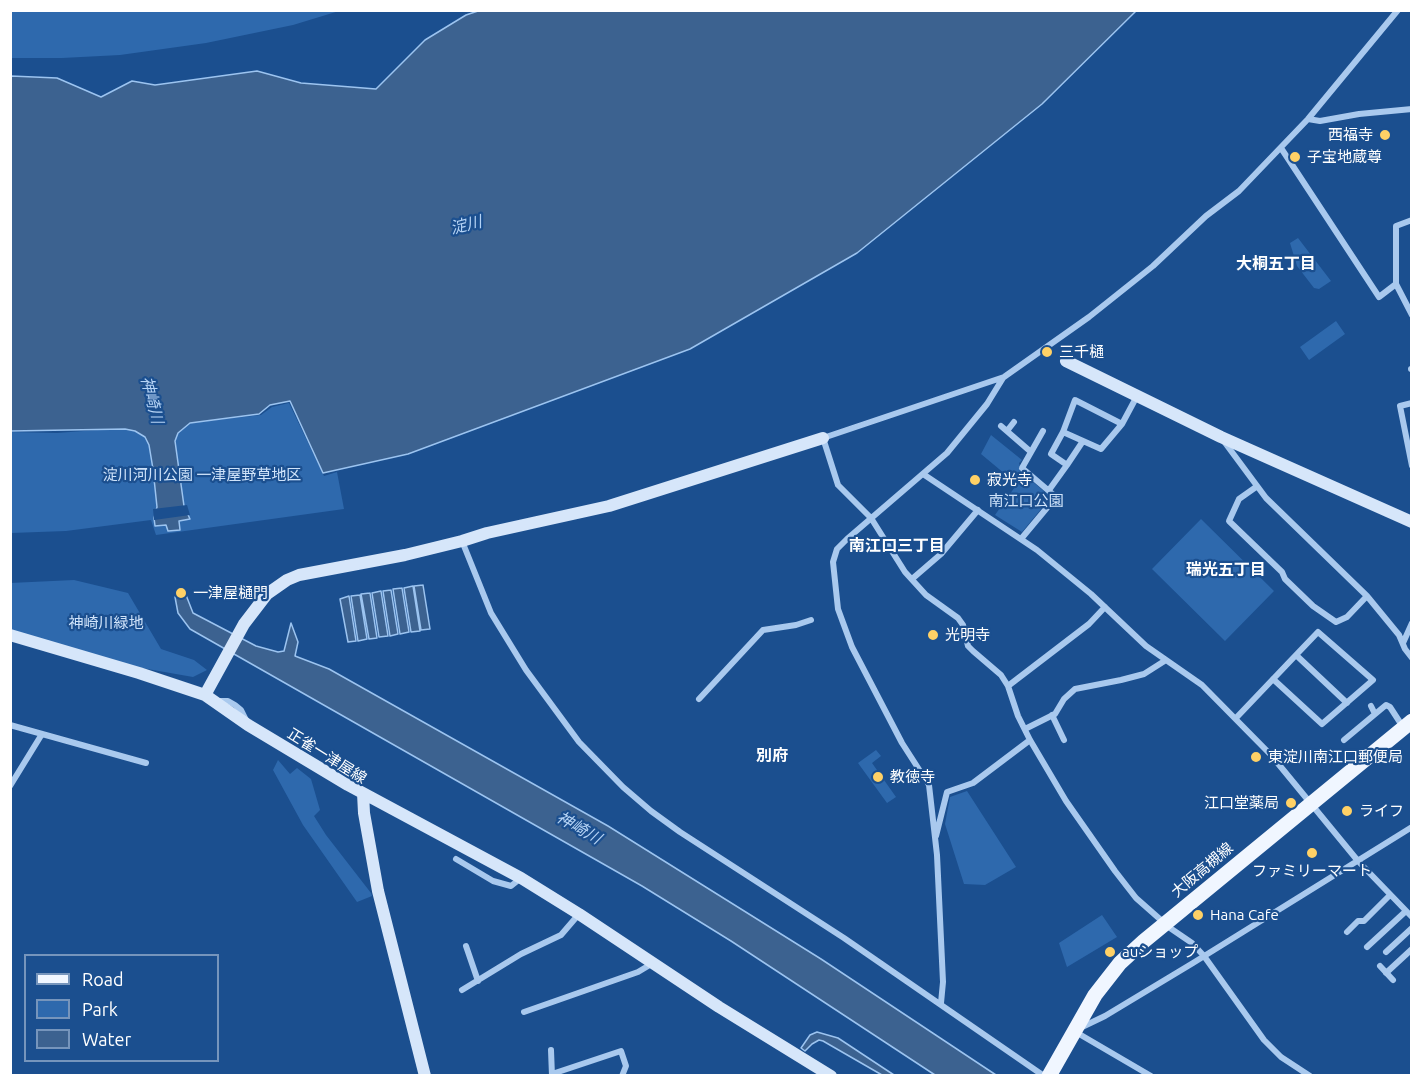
<!DOCTYPE html>
<html>
<head>
<meta charset="utf-8">
<style>
	body { margin:0 }
	#map { position:relative; width:1422px; height:1086px; overflow:hidden; background:#1b4f8f; font-family:Ubuntu,sans-serif }
	canvas { display:block }
	.frame { position:absolute; inset:0; border:12px solid #fff; pointer-events:none }
	.legend { position:absolute; left:24px; top:954px; width:195px; height:108px; box-sizing:border-box; background:#1b4f8f; border:2px solid #7695bc; margin:0; padding:8px 10px; list-style:none; font-size:18px; color:#fff }
	.legend li { display:flex; align-items:center; gap:12px; height:30px }
	.legend b { width:30px; border:2px solid #7695bc }
</style>
</head>
<body>
<div id="map">
<canvas width="1422" height="1086"></canvas>
<div class="frame"></div>
<ul class="legend">
<li><b style="height:8px;background:#f0f6ff"></b>Road</li>
<li><b style="height:16px;background:#2e69ad"></b>Park</li>
<li><b style="height:16px;background:#3c6290"></b>Water</li>
</ul>
</div>
<script>
const c = document.querySelector('canvas').getContext('2d');
c.lineJoin = 'round';
function fill(path, color) { c.fillStyle = color; c.fill(path, 'evenodd'); }
const poly = rows => new Path2D(rows.map(r => 'M' + r).join(''));
function strokePath(path, color, width, dash) { c.strokeStyle = color; c.lineWidth = width; c.lineCap = dash ? 'butt' : 'round'; c.setLineDash(dash || []); c.stroke(path); }
function write(font, color, halo, rows, align = 'center') {
  c.font = font + ' Ubuntu,"Noto Sans JP",sans-serif'; c.lineWidth = 4.5; c.setLineDash([]); c.textBaseline = 'middle'; c.strokeStyle = halo; c.fillStyle = color; for (const [text, x, y, turn = 0] of rows) {
    c.save(); c.translate(x, y); c.rotate((+turn || 0) * Math.PI / 180); c.textAlign = isNaN(turn) ? turn : align; if (halo) c.strokeText(text, 0, 0); c.fillText(text, 0, 0); c.restore();
  }
}
fill(poly([
	[11,10,339,10,339,11,293,25,206,43,120,55,62,58,11,58],
	[1298,238,1331,281,1319,289,1314,288,1297,266,1290,243],
	[1336,321,1345,334,1309,360,1300,347],
	[289,403,324,476,337,472,344,509,156,535,151,520,66,531,11,533,10,432,57,433,190,423,261,415,272,407],
	[991,435,1022,460,1019,463,1021,472,1051,497,1022,532,995,515,1017,484,981,454],
	[1201,519,1274,591,1225,641,1152,569],
	[74,580,128,593,161,649,194,660,207,670,193,677,119,664,11,630,10,583],
	[876,750,881,756,872,763,896,797,887,803,858,763],
	[278,760,290,774,297,768,311,779,320,810,314,816,326,835,371,893,372,896,357,902,303,825,273,770],
	[967,791,1016,867,985,885,964,884,945,824,950,797],
	[1102,915,1117,937,1067,967,1059,943]
]), '#2e69ad');
const water = poly([
	[478,11,1136,11,1042,104,857,253,690,349,408,454,323,473,290,401,270,405,259,414,190,423,178,433,175,441,184,506,190,519,179,521,180,530,168,531,166,525,155,526,154,518,157,507,153,469,149,445,145,437,135,431,125,429,11,431,11,76,57,78,101,97,132,81,155,85,257,71,301,83,376,89,425,40,466,15,478,11],
	[423,585,430,629,421,630,414,586,423,585],
	[413,586,420,631,411,632,404,588,413,586],
	[402,588,409,632,400,634,393,589,402,588],
	[391,590,398,634,390,636,383,591,391,590],
	[381,591,388,636,379,637,372,593,381,591],
	[370,593,377,638,369,639,361,594,370,593],
	[186,595,193,613,256,646,278,652,284,651,291,623,298,642,295,656,329,669,608,826,821,959,996,1075,935,1075,731,941,642,886,190,629,178,613,175,597,186,595],
	[360,595,367,639,358,641,351,596,360,595],
	[349,596,356,641,348,642,340,599,349,596],
	[817,1032,838,1038,894,1075,882,1075,823,1041,819,1040,812,1044,805,1051,801,1048,810,1035,817,1032]
]);
fill(water, '#3c6290');
strokePath(water, '#9cc4f0', 1.5);
fill(poly([
	[187,505,190,515,154,520,153,509]
]), '#1b4f8f');
strokePath(poly([
	[1308,119,1320,121,1359,114,1412,109],
	[1281,148,1379,297,1396,284],
	[1412,220,1396,226,1396,284,1412,315],
	[1411,369,1412,369],
	[1412,403,1400,406,1412,466],
	[1001,426,1031,452],
	[1007,431,1014,422],
	[1063,432,1101,449,1122,424,1137,396],
	[1223,440,1266,498,1367,596,1399,635,1405,649,1412,658],
	[1083,441,1067,465,1051,454,1063,432,1075,400,1122,424],
	[923,474,1037,550,1091,594,1146,646,1202,685,1271,755,1358,861,1412,917],
	[1256,487,1239,499,1229,521,1282,572,1285,579,1313,606,1336,622,1347,617,1367,596],
	[1049,490,1067,465],
	[1021,539,1056,497,1022,468,1043,431],
	[462,541,491,613,526,670,579,742,623,787,651,811,680,832,844,938,1044,1076],
	[912,579,941,554,978,510],
	[1403,643,1412,623],
	[1296,655,1347,703],
	[1008,686,1089,624,1105,607],
	[699,699,763,630,796,625,811,620],
	[217,701,228,701,235,705,241,710,247,722],
	[1371,706,1375,714],
	[1052,715,1064,740],
	[1236,718,1296,655,1318,632,1373,680,1322,724,1273,679],
	[10,725,146,763],
	[1025,729,1055,714,1064,699,1075,689,1121,680,1144,674,1166,660],
	[1344,740,1386,705,1390,707,1403,727],
	[10,786,42,734],
	[936,836,947,792,973,783,1030,740],
	[456,859,493,881,511,886,521,878],
	[1347,932,1358,921,1364,921,1390,895],
	[466,946,478,981],
	[1367,947,1406,911],
	[1386,952,1412,928],
	[1380,966,1393,980],
	[1386,973,1412,949],
	[462,990,521,954,561,935,579,914],
	[941,1003,943,982,937,855,929,785,902,743,852,647,838,609,833,562,837,549,847,539,947,453,987,404,1003,378],
	[524,1012,638,972,653,963],
	[1080,1028,1105,1016,1193,963,1412,827],
	[1074,1031,1151,1076],
	[551,1050,552,1076],
	[552,1074,621,1051,626,1066,622,1076],
	[1310,1076,1281,1057,1264,1040,1204,956,1192,943,1170,928,1136,898,1115,871,1066,801,1030,740,1018,716,1008,686,1001,675,973,651,968,646,963,625,958,618,926,595,905,572,871,518,838,485,823,438,1004,377,1089,317,1153,266,1206,216,1239,191,1308,119,1398,10]
]), '#a9c9ee', 6);
strokePath(poly([
	[1066,361,1221,437,1412,522],
	[10,635,139,673,205,695,248,725,348,785,521,878,579,914,719,1007,831,1076],
	[205,695,244,624,267,594,287,580,299,575,405,555,462,541,487,533,609,506,823,438],
	[363,793,364,813,378,891,425,1076]
]), '#d6e6fa', 12);
strokePath(poly([
	[1049,1076,1095,995,1120,963,1144,941,1412,721]
]), '#f0f6ff', 15);
for (const [x, y, r, color] of [
	[1385,135,6,"#ffd166"],
	[1295,157,6,"#ffd166"],
	[1047,352,6,"#ffd166"],
	[975,480,6,"#ffd166"],
	[181,593,6,"#ffd166"],
	[933,635,6,"#ffd166"],
	[1256,757,6,"#ffd166"],
	[878,777,6,"#ffd166"],
	[1291,803,6,"#ffd166"],
	[1347,811,6,"#ffd166"],
	[1312,853,6,"#ffd166"],
	[1198,915,6,"#ffd166"],
	[1110,952,6,"#ffd166"]
]) { const dot = new Path2D(); dot.arc(x, y, r, 0, 2 * Math.PI); c.fillStyle = color; c.fill(dot); strokePath(dot, '#1b4f8f', 2); }
write('15px', '#fff', '#1b4f8f', [
	["西福寺",1373,135,"right"],
	["子宝地蔵尊",1307,157],
	["三千樋",1059,352],
	["寂光寺",987,480],
	["一津屋樋門",193,593],
	["光明寺",945,635],
	["東淀川南江口郵便局",1268,757],
	["教徳寺",890,777],
	["江口堂薬局",1279,803,"right"],
	["ライフ",1359,811],
	["ファミリーマート",1312,871,"center"],
	["Hana Cafe",1210,915],
	["auショップ",1122,952]
], 'left');
write('15px', '#cfe3fa', '#1b4f8f', [
	["淀川河川公園 一津屋野草地区",202,475],
	["南江口公園",1026,501],
	["神崎川緑地",106,623]
]);
write('15px', '#fff', '#1b4f8f', [
	["正雀一津屋線",327,756,32],
	["大阪高槻線",1202,870,-40]
]);
write('italic 16px', '#b5d3f5', '#1b4f8f', [
	["淀川",466,225,-14],
	["神崎川",152,400,76],
	["神崎川",579,828,30]
]);
write('bold 16px', '#fff', '#1b4f8f', [
	["大桐五丁目",1276,264],
	["南江口三丁目",897,546],
	["瑞光五丁目",1226,570],
	["別府",772,756]
]);
</script>
</body>
</html>
